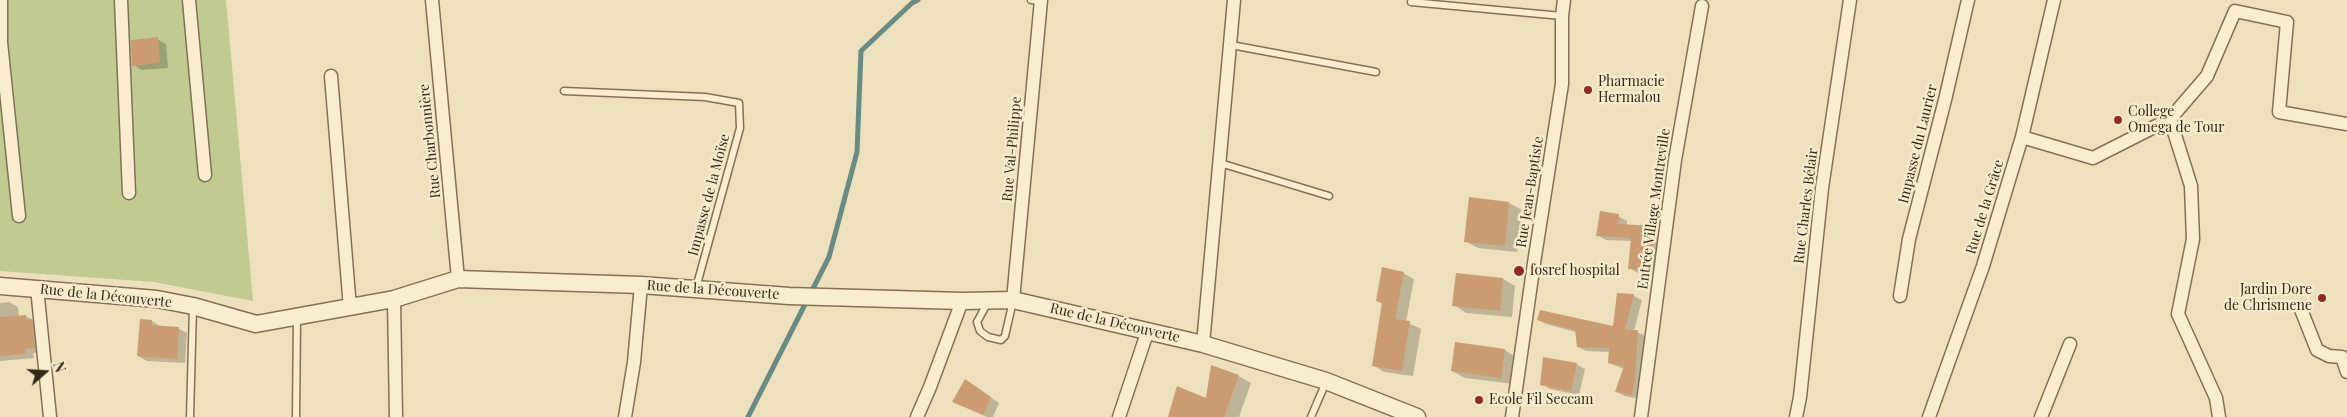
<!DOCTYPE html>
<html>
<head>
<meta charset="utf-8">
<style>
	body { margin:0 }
	#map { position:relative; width:2347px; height:417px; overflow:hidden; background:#ede0bc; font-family:"Playfair Display",serif }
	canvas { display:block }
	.north { position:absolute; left:20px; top:347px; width:50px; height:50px; -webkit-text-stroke:4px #f5eacb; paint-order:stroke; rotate:71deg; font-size:14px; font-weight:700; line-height:20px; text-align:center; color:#33281b }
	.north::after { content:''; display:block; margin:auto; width:18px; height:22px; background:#33281b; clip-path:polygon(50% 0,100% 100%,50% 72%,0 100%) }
</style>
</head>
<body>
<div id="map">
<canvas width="2347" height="417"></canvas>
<div class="north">N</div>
</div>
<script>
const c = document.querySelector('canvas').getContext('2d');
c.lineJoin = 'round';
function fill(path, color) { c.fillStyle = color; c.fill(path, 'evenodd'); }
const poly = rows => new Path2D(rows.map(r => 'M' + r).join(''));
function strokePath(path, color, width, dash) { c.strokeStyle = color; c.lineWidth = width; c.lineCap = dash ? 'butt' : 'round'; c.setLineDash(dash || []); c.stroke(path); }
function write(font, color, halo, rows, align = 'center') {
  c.font = font + ' "Playfair Display",serif'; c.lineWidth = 5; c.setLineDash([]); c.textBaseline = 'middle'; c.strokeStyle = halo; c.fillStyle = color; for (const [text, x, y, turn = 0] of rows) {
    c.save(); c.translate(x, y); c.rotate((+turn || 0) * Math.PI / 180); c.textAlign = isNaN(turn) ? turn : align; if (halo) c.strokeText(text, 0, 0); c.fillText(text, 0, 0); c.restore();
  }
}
fill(poly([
	[0,0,226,0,253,301,154,282,0,271]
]), '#c1ca91');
fill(poly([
	[157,39,166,44,168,68,142,70,133,65],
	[1470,199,1509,203,1522,210,1517,252,1478,248,1465,241],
	[1618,216,1627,221,1627,226,1655,227,1664,232,1657,274,1638,273,1629,268,1632,241,1606,240,1597,235],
	[1403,273,1414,279,1406,322,1421,329,1413,376,1384,372,1373,365,1383,304,1377,301],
	[1503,279,1515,286,1512,317,1466,313,1454,305],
	[1618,295,1634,296,1642,300,1634,331,1646,336,1640,399,1625,396,1617,392,1624,369,1609,363,1610,352,1586,351,1578,347,1576,332,1546,324,1538,320,1614,327],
	[9,302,18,307,19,317,26,316,34,321,43,352,33,353,34,358,0,361,0,303],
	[152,321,161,327,178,328,187,333,185,363,147,361,138,356],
	[1505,350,1517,358,1514,384,1465,378,1452,371],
	[1576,364,1585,369,1579,395,1550,389,1542,384],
	[1238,376,1251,383,1239,417,1169,417,1207,400],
	[974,386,999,403,993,417,987,417,953,401]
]), '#0003');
strokePath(poly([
	[748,417,829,257,857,152,861,51,912,3,918,0]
]), '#688b84', 5);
fill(poly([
	[158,37,160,63,132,66,131,40],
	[1469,197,1509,202,1505,246,1464,242],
	[1600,211,1619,214,1618,224,1656,226,1649,270,1628,269,1631,238,1596,236],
	[1382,267,1404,272,1395,319,1410,321,1402,371,1372,366,1382,303,1376,301],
	[1456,273,1503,278,1500,311,1452,306],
	[1617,293,1634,294,1625,330,1638,330,1635,380,1632,395,1615,392,1624,366,1608,363,1609,348,1577,347,1575,330,1537,320,1540,310,1613,326],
	[26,315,26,320,32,319,35,348,25,349,25,354,0,356,0,317],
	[140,319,152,320,152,325,179,327,177,359,137,356],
	[1455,342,1505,349,1501,378,1451,371],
	[1543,357,1577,363,1571,391,1540,385],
	[1211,365,1239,375,1224,417,1168,417,1177,386,1206,398],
	[965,379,991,397,983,415,952,402]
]), '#cb9b72');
const service = poly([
	[1031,0,1041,1],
	[1411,2,1562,16],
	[1231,45,1376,72],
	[564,91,705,97,739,103,740,128,696,288],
	[1220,163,1329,196],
	[988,302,977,322,980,331,988,337,1001,340,1005,336,1013,301],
	[190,417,193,307],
	[296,417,297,318],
	[1311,417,1326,382]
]);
const minor = poly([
	[1,0,1,42,19,216],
	[121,0,129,193],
	[189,0,205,175],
	[432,0,458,279],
	[331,76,350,308],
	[2170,119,2191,186,2193,239,2178,314,2216,398,2219,417],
	[2022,137,2093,158,2170,119,2207,76,2235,11,2287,22,2279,112,2347,124],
	[37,288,50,417],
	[1900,296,1909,239,1945,100,1968,0],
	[394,299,396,417],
	[1013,300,1041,0],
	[2300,307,2317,350,2329,356,2342,357,2347,372],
	[1203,344,1234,0],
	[625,417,634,362,641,285],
	[917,417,930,387,962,301],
	[1119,417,1148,330],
	[1512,417,1534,263,1562,84,1562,16,1564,0],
	[1641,417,1675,160,1702,6],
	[1796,417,1800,397,1822,188,1850,0],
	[1929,417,1983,266,2022,137,2054,0],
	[2041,417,2070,344]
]);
const tertiary = poly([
	[0,286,157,299,193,306,256,324,394,299,458,279,641,285,789,296,962,301,1013,300,1203,344,1326,381,1417,417]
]);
strokePath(service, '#847056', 9);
strokePath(minor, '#847056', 15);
strokePath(tertiary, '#847056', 19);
strokePath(service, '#f8eecf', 6);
strokePath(minor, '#f8eecf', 12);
strokePath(tertiary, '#f8eecf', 16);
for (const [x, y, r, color] of [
	[1588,90,5,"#922a27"],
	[2118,120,5,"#922a27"],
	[1519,271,6,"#922a27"],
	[2322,298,5,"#922a27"],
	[1479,400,5,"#922a27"]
]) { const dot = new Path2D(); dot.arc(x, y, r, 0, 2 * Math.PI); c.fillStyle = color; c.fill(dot); strokePath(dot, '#f5eacb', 2); }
write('14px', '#33281b', '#f5eacb', [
	["Pharmacie",1598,82],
	["Hermalou",1598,98],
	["College",2128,112],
	["Omega de Tour",2128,128],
	["fosref hospital",1530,271],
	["Jardin Dore",2312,290,"right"],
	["de Chrismene",2312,306,"right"],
	["Ecole Fil Seccam",1489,400]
], 'left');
write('14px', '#33281b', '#f5eacb', [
	["Rue Charbonnière",430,141,-96],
	["Impasse du Laurier",1918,144,-76],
	["Rue Val-Philippe",1012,149,-85],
	["Rue Jean-Baptiste",1530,192,-81],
	["Impasse de la Moïse",709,195,-75],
	["Rue Charles Bélair",1806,206,-83],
	["Rue de la Grâce",1985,207,-73],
	["Entrée Village Montreville",1654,209,-82],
	["Rue de la Découverte",713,290,4],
	["Rue de la Découverte",106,296,6],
	["Rue de la Découverte",1115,323,13]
]);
</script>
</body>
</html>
